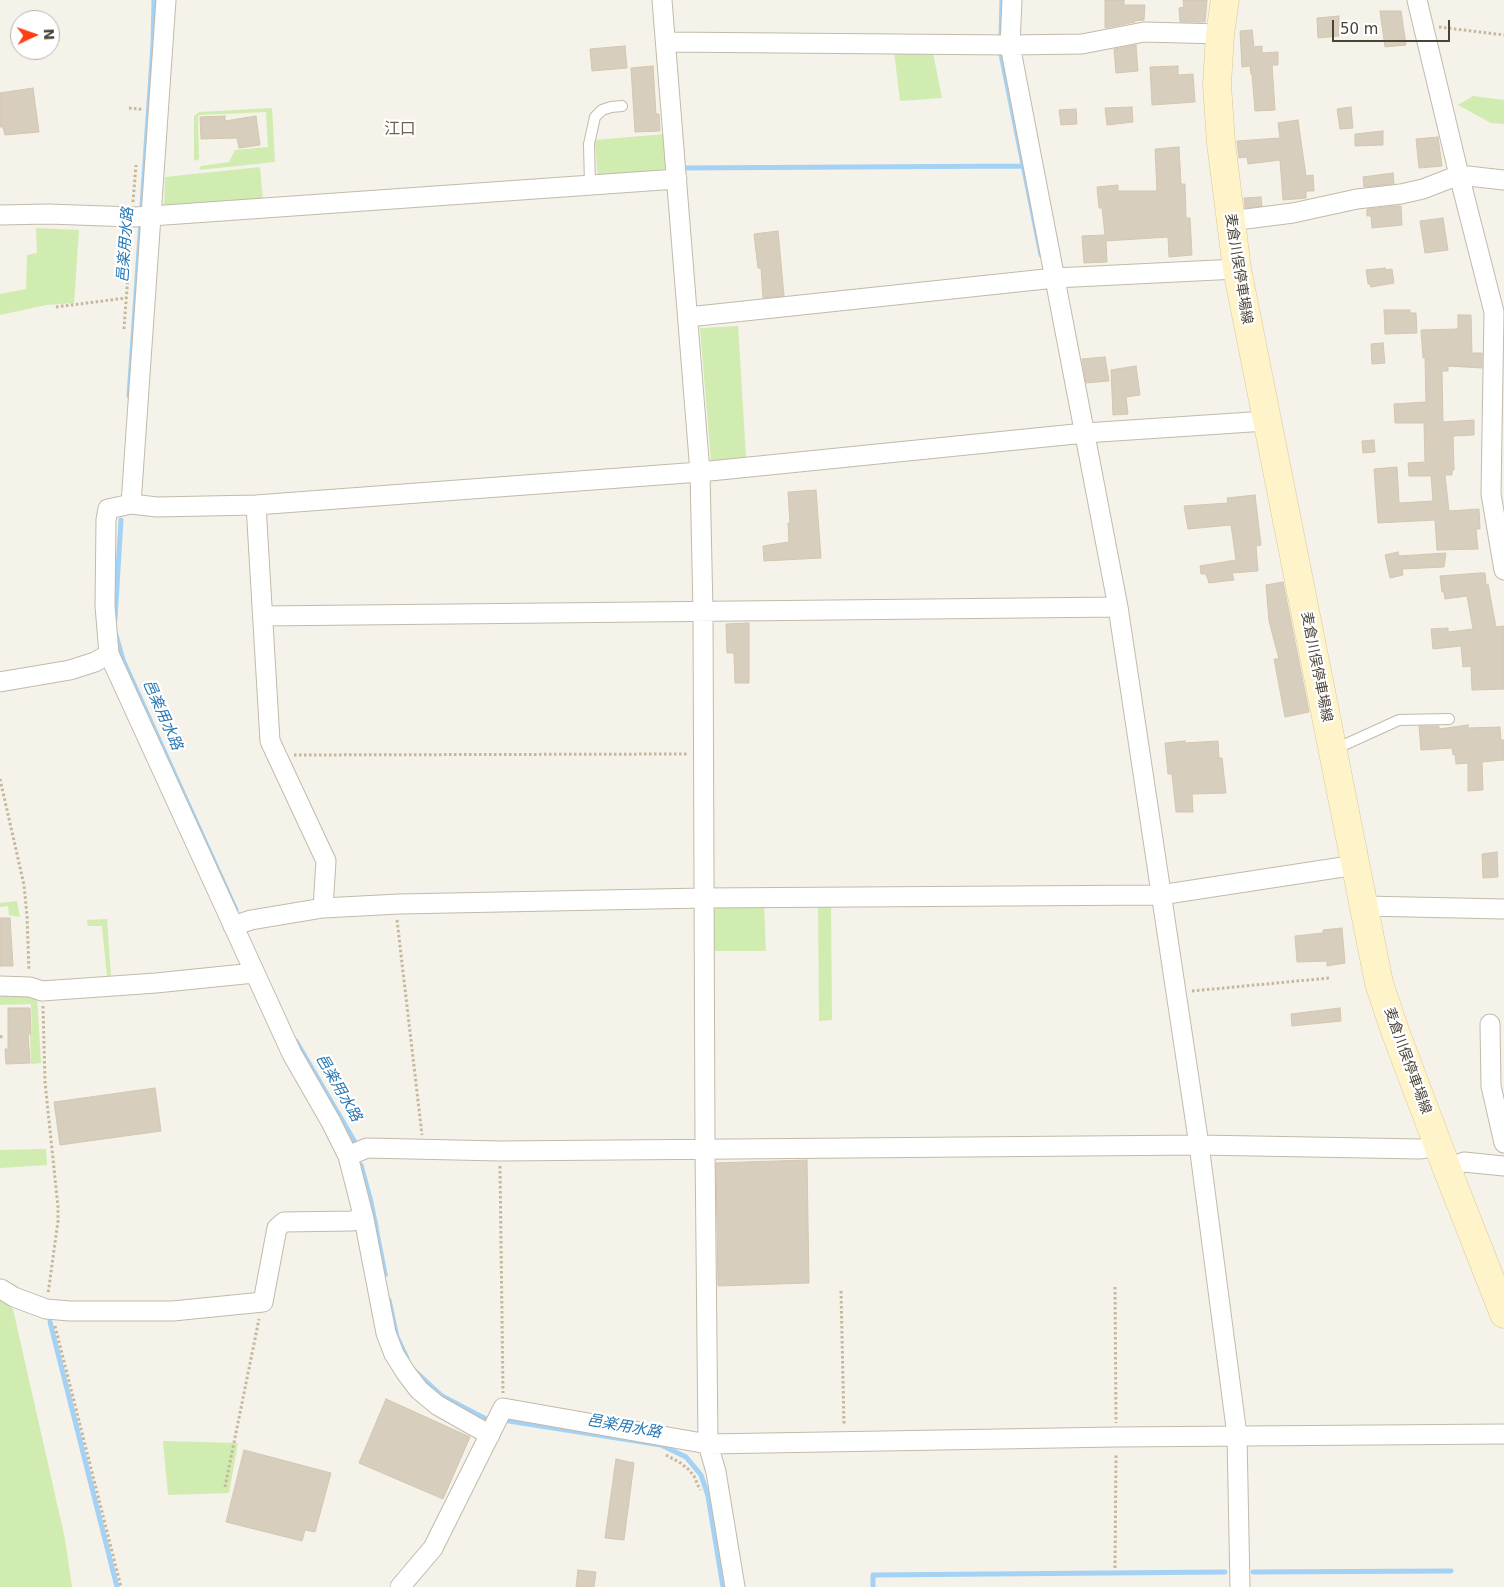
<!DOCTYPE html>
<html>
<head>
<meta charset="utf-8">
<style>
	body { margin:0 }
	#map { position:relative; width:1504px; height:1587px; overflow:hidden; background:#f5f2e9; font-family:"DejaVu Sans",sans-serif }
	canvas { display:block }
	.north { position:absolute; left:10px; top:10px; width:50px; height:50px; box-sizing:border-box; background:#fff; border:1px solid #b7b4af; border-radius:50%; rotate:87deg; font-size:14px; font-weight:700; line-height:20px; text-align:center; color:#4a4337 }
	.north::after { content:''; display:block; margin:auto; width:18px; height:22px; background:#ff3e17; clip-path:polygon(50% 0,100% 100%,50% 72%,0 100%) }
	.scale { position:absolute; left:1332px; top:20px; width:118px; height:22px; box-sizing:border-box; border:2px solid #4a4337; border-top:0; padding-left:6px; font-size:15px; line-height:18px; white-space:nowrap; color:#4a4337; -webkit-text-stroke:4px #fff; paint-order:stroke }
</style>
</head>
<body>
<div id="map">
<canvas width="1504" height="1587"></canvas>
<div class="north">N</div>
<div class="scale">50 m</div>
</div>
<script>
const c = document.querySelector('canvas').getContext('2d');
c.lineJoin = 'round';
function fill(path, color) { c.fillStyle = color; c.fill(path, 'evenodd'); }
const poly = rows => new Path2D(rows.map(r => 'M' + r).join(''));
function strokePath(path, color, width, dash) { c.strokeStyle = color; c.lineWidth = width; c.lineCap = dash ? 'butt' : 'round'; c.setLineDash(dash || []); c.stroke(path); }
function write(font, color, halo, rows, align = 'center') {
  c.font = font + ' "DejaVu Sans","Noto Sans JP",sans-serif'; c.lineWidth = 4.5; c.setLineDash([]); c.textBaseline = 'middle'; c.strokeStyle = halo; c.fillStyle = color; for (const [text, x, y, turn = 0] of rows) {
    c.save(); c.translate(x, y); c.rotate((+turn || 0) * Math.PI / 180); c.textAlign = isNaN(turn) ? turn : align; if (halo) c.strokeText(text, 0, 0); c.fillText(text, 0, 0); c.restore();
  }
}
fill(poly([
	[894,51,933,53,942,98,900,101],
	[1473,96,1504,100,1504,124,1491,123,1458,105],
	[272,108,275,162,199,170,201,166,229,162,235,150,268,147,266,112,200,115,198,117,199,159,194,161,194,116,199,112],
	[665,134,668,173,598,182,595,140],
	[260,167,263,202,164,209,165,177],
	[36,228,79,230,74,303,46,305,0,315,0,294,26,289,27,255,37,253],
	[738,326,746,457,711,461,700,328],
	[17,901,20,917,9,915,8,906,0,907,0,903],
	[718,905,764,906,766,951,713,951,714,910],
	[831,905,832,1020,819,1021,818,906],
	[107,919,111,977,107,977,102,926,88,926,87,920],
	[0,994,37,995,41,1063,31,1064,30,1035,32,1034,31,1004,0,1005],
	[46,1149,47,1165,0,1168,0,1150],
	[0,1299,13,1309,65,1539,72,1587,0,1587],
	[163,1441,238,1443,229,1493,168,1495]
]), '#d0ecb0');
fill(poly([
	[377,1220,388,1276,382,1278,371,1222]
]), '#a3d2f5');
strokePath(poly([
	[1001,34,1002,0],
	[1001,54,1041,255],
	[681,168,1023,166],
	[129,396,153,45,154,0],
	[115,619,121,520],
	[116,635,123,660,236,910],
	[296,1041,356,1144],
	[361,1165,371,1202,376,1227],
	[389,1300,397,1337,407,1358],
	[50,1322,117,1587],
	[416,1372,442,1396,486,1419],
	[509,1421,661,1445,686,1457,701,1475,708,1496,723,1587],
	[1253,1572,1451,1571],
	[873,1587,873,1575,1225,1572]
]), '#a3d2f5', 5);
const building = poly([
	[1105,0,1124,0,1124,5,1145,5,1144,20,1134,21,1135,22,1105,28,1105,0],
	[1183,0,1207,0,1205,22,1180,22,1179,8,1184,7,1183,0],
	[1380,11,1401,11,1406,45,1385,47,1380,11],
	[1339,16,1339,36,1318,38,1317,18,1339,16],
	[1252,30,1254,47,1262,46,1262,53,1278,52,1278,65,1272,65,1275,110,1255,111,1252,74,1251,74,1250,66,1242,67,1240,31,1252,30],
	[1136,45,1138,71,1116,73,1114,49,1136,45],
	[625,46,627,68,592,71,590,49,625,46],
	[653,66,656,114,659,114,660,131,635,132,631,68,653,66],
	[1178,66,1178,75,1193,74,1195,102,1152,105,1150,67,1178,66],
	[33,88,39,132,5,135,3,127,0,127,0,93,33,88],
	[1132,107,1133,122,1107,125,1105,108,1132,107],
	[1351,107,1353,128,1340,129,1337,109,1351,107],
	[1076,109,1077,124,1061,125,1059,110,1076,109],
	[225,116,225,121,256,116,260,145,239,148,237,138,201,139,200,117,225,116],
	[1298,120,1306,176,1313,175,1314,191,1306,191,1306,198,1283,200,1280,160,1248,164,1247,157,1239,158,1237,141,1280,138,1278,123,1298,120],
	[1383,131,1383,145,1355,146,1355,134,1383,131],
	[1438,137,1442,166,1419,168,1416,139,1438,137],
	[1179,147,1181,184,1185,184,1186,218,1190,218,1192,255,1169,257,1168,237,1106,241,1107,262,1084,263,1082,236,1105,235,1102,208,1099,208,1097,187,1118,185,1118,191,1157,191,1155,149,1179,147],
	[1393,173,1394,184,1364,187,1363,177,1393,173],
	[1261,197,1262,206,1245,208,1244,198,1261,197],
	[1395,206,1401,206,1402,225,1372,228,1371,216,1367,216,1367,209,1395,206],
	[1443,218,1448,250,1425,253,1420,221,1443,218],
	[778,231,784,296,763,298,761,268,758,268,754,234,778,231],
	[1385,268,1386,270,1392,269,1394,283,1371,287,1370,284,1368,284,1366,270,1385,268],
	[1384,310,1410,310,1410,313,1416,313,1417,333,1385,334,1384,310],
	[1458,315,1471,315,1472,353,1482,353,1482,368,1448,366,1448,371,1442,371,1443,422,1474,420,1474,435,1453,436,1454,470,1452,470,1452,475,1445,475,1449,511,1479,509,1480,529,1476,529,1478,549,1437,550,1435,520,1378,523,1374,469,1397,467,1399,503,1433,501,1431,476,1409,476,1408,463,1425,462,1424,423,1395,423,1394,404,1426,402,1425,357,1423,358,1421,330,1458,329,1458,315],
	[1383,343,1385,363,1372,364,1371,344,1383,343],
	[1105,357,1109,381,1086,383,1082,359,1105,357],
	[1136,366,1140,395,1126,397,1128,414,1113,415,1111,370,1136,366],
	[1374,440,1375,452,1363,453,1362,441,1374,440],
	[816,490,821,558,764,561,763,546,789,542,788,523,790,523,788,492,816,490],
	[1255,495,1261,545,1256,546,1258,571,1232,573,1234,580,1209,583,1206,574,1201,574,1200,566,1236,560,1231,525,1188,529,1184,506,1228,503,1227,498,1255,495],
	[1398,552,1399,556,1446,553,1444,567,1402,569,1403,575,1390,578,1385,555,1398,552],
	[1480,573,1485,573,1486,585,1488,584,1496,627,1504,626,1504,689,1472,690,1471,666,1463,667,1461,646,1433,649,1431,629,1448,628,1448,632,1473,629,1467,596,1445,599,1444,592,1442,592,1440,576,1480,573],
	[1283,582,1309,712,1285,717,1274,659,1279,659,1269,621,1266,585,1283,582],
	[749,623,749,683,735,683,734,653,727,653,726,624,749,623],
	[1468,725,1468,728,1500,727,1501,740,1504,740,1504,760,1482,762,1483,790,1468,791,1468,763,1456,764,1455,754,1453,755,1452,748,1421,750,1419,726,1439,726,1439,729,1468,725],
	[1185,741,1185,743,1218,741,1219,758,1222,758,1226,793,1192,794,1193,812,1176,812,1172,774,1168,774,1165,743,1185,741],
	[1497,852,1498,877,1483,878,1482,854,1497,852],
	[0,918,10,918,13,966,0,966,0,918],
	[1342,928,1345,963,1327,966,1327,961,1297,962,1295,936,1323,933,1323,930,1342,928],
	[8,1008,30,1008,31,1034,28,1034,30,1063,6,1064,5,1049,8,1049,8,1008],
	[1340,1008,1341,1021,1292,1026,1291,1014,1340,1008],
	[155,1088,161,1131,60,1145,54,1102,155,1088],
	[807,1160,809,1283,718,1286,716,1163,807,1160],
	[386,1399,470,1437,443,1499,359,1463,386,1399],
	[244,1450,331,1473,315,1532,305,1530,302,1541,226,1522,244,1450],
	[616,1459,634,1463,624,1540,605,1538,616,1459],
	[578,1570,596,1572,594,1587,576,1587,578,1570]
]);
fill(building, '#d8cebe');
strokePath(building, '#d3c6b0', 1);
const service = poly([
	[590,185,589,144,595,117,602,110,611,107,622,106],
	[1334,748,1344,745,1399,720,1449,719]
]);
const minor = poly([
	[662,0,700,472,703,612,705,1148,708,1444,716,1472,735,1587],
	[1012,0,1010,45,1118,607,1199,1145,1237,1435,1240,1587],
	[1417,0,1459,175,1494,312,1491,494,1504,570],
	[666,42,1010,45,1082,44,1144,32,1220,34],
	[0,215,48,214,134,217,151,216,677,179],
	[1230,221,1293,213,1357,199,1401,194,1423,189,1459,175,1504,180],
	[688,317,1055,278,1237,269],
	[131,504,166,0],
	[256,505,270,741,326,861,323,908],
	[263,616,1118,607],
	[0,682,70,670,95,662,109,654],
	[1364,906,1504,909],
	[233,926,251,920,323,908,399,904,704,898,1160,895,1356,865],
	[0,986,30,987,42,991,156,983,254,973],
	[1490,1024,1491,1086,1504,1143],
	[348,1156,367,1148,500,1151,1199,1145,1421,1149,1438,1146],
	[1447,1169,1464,1162,1504,1166],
	[1,1289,14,1297,46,1309,70,1311,173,1311,263,1302,277,1228,284,1222,351,1221,364,1219],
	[490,1435,437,1405,419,1390,406,1373,394,1354,386,1333,364,1219,348,1156,331,1122,292,1054,109,654,105,606,106,520,108,509,131,504,157,507,256,505,700,472,1085,433,1266,421],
	[400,1587,433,1548,503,1408,708,1444,1116,1437,1504,1434]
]);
const secondary = poly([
	[1225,0,1220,34,1217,85,1221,143,1237,269,1379,983,1395,1031,1447,1169,1504,1314]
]);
strokePath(service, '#c2baab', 12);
strokePath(minor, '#c2baab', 21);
strokePath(secondary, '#d8c797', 29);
strokePath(poly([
	[1439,27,1504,35],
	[129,108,140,109,140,112],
	[133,202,136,165],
	[56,307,126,298],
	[124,329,131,233],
	[294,755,688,754],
	[0,779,24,885,27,916,29,971],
	[397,920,422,1135],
	[1192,991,1329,978],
	[43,1006,45,1082,58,1207,58,1221,48,1294],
	[0,1037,4,1036],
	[500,1166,503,1393],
	[1115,1287,1116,1423],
	[841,1291,844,1425],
	[55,1326,121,1587],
	[666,1455,679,1462,688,1469,694,1476,700,1490],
	[225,1487,259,1319],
	[1115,1568,1116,1454]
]), '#c5b79b', 3, [2.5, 2.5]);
strokePath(service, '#fff', 10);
strokePath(minor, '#fff', 19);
strokePath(secondary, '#fff3ca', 28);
write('14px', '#4a4337', '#fff', [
	["麦倉川俣停車場線",1238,269,81],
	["麦倉川俣停車場線",1316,667,79],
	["麦倉川俣停車場線",1407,1061,70]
]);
write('italic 15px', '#2777b5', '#fff', [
	["邑楽用水路",126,245,-86],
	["邑楽用水路",162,715,66],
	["邑楽用水路",338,1088,60],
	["邑楽用水路",624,1427,10]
]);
write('16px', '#6e614d', '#fff', [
	["江口",400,130]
]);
</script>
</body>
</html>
